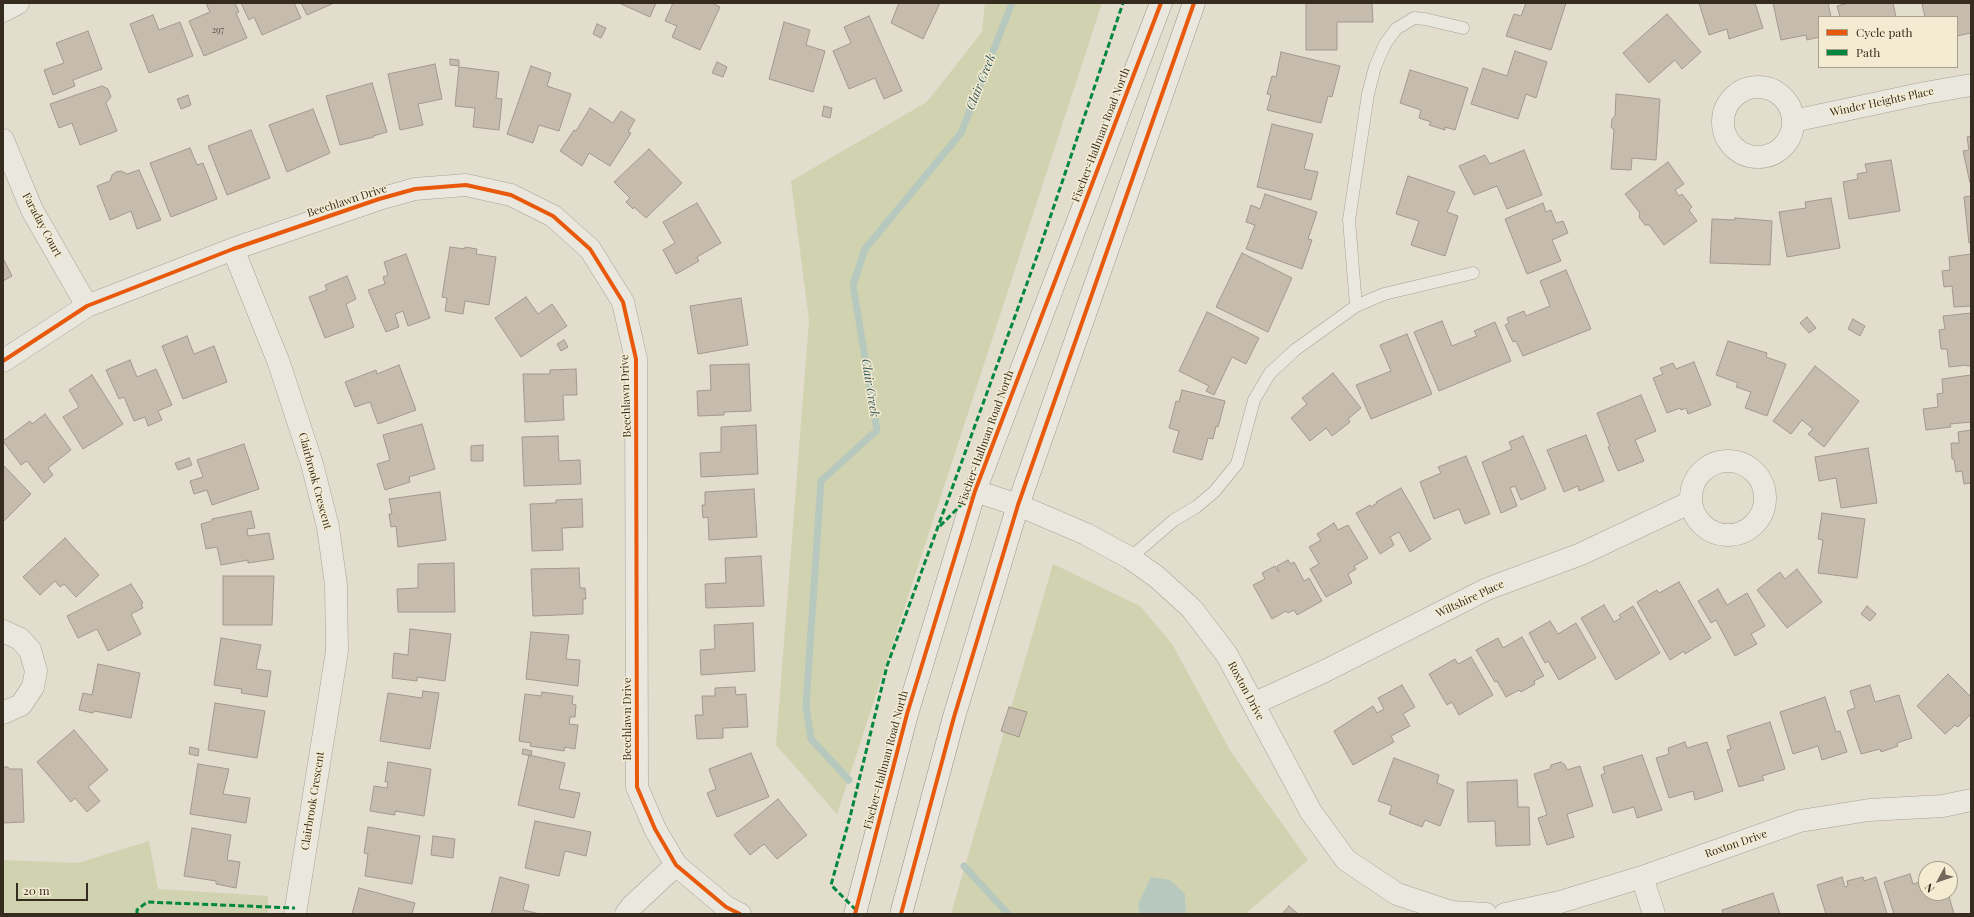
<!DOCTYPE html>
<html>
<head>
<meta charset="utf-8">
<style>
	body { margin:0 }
	#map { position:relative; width:1974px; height:917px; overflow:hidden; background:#e2ddcd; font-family:"Playfair Display",serif }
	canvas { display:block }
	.frame { position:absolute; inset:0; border:4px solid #362b1f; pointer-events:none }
	.legend { position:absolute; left:1818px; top:16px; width:140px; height:52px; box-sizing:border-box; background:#f3ecd3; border:1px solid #a79f8b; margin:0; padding:5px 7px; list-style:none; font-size:12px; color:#362b1f }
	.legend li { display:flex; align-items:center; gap:8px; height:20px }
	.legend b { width:20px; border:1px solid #a79f8b }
	.north { position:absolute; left:1918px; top:861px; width:40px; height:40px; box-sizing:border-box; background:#f3ecd3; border:1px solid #a79f8b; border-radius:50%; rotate:230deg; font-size:11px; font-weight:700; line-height:16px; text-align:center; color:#362b1f }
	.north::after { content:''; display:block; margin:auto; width:14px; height:18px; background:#72695c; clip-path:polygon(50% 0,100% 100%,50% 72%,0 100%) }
	.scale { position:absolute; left:16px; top:883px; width:72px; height:18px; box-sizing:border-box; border:2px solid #362b1f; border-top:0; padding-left:5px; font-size:12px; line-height:14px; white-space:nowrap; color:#362b1f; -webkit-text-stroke:3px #f3ecd3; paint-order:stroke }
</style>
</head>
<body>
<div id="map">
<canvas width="1974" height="917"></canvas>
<div class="frame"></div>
<ul class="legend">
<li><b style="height:5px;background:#e8590c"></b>Cycle path</li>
<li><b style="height:5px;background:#00873e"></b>Path</li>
</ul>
<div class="north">N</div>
<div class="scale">20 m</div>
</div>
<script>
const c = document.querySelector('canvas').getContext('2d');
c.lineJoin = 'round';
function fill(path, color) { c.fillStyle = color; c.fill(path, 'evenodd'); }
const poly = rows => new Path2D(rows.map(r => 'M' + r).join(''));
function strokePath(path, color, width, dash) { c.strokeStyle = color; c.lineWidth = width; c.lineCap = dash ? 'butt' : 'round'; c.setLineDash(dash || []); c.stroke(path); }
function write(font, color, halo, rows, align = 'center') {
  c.font = font + ' "Playfair Display",serif'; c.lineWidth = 3; c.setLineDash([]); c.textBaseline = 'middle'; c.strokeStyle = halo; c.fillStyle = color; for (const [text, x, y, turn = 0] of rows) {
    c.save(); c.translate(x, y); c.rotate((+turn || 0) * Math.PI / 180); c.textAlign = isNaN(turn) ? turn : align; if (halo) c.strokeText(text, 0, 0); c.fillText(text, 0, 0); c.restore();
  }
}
fill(poly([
	[985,3,1102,3,837,814,776,745,809,320,791,181,927,102,982,32],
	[1053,564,1140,606,1172,644,1231,752,1308,860,1245,914,1186,914,1185,894,1138,904,1140,914,951,914],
	[149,841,158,889,268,896,268,914,3,914,3,860,78,863]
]), '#d0d2b0');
fill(poly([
	[1151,877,1170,880,1185,894,1186,914,1140,914,1138,904]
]), '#b7c8be');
strokePath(poly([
	[849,780,811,739,806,706,821,481,877,430,853,285,865,249,961,133,1012,3],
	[964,866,1008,914]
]), '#b7c8be', 7);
const building = poly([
	[206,3,235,3,239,12,236,13,247,38,204,56,189,21,210,12,206,3],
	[241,3,294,3,301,18,262,35,254,17,249,20,241,3],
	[301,3,334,3,307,15,301,3],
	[619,3,656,3,650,17,619,3],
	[673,3,712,3,720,7,700,50,672,37,677,26,665,21,673,3],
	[899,3,940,3,923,39,891,23,899,3],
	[1306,3,1372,3,1373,22,1337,22,1337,50,1306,50,1306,3],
	[1526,3,1566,3,1551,50,1506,36,1514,14,1521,16,1526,3],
	[1699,3,1755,3,1763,28,1729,39,1727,29,1709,35,1699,3],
	[1773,3,1828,3,1831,17,1819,17,1819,37,1807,40,1806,35,1781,40,1773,3],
	[1849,3,1893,3,1896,17,1840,17,1837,6,1849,3],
	[1926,3,1971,3,1971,33,1957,36,1957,17,1925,17,1922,4,1926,3],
	[1667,14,1701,52,1682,69,1675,60,1649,83,1623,53,1667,14],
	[153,15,159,30,180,22,193,56,149,73,130,24,153,15],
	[869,16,902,91,884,99,875,78,849,89,833,51,851,43,844,27,869,16],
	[784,22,810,30,806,45,825,51,813,92,769,79,784,22],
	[597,24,606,28,601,38,593,34,597,24],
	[88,31,102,69,73,80,75,86,53,95,44,70,64,63,56,43,88,31],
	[1515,51,1547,62,1536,98,1526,94,1518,119,1471,104,1483,68,1507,76,1515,51],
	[1281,52,1340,66,1332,97,1328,96,1321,123,1267,110,1271,95,1267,94,1272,76,1276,77,1281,52],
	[450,59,459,60,459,66,450,65,450,59],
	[717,62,727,67,723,77,712,73,717,62],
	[435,64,442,99,418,104,423,125,400,130,388,74,435,64],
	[531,66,551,73,547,86,571,94,559,131,539,125,533,143,507,134,531,66],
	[459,67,499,72,496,98,502,99,499,130,473,127,475,108,455,106,459,67],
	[1410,70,1468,88,1455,130,1445,127,1445,130,1429,125,1431,122,1419,118,1421,110,1400,103,1410,70],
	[372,83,387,132,373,136,374,137,340,145,326,96,372,83],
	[102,86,108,89,111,97,106,103,117,131,80,145,72,123,59,128,50,104,102,86],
	[1616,94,1660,99,1656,160,1632,158,1631,170,1611,169,1614,130,1611,127,1612,119,1615,116,1616,94],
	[188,95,191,105,181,109,177,99,188,95],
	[824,106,832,108,830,118,822,116,824,106],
	[590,108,613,123,621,111,635,120,628,132,631,133,610,166,589,153,582,166,560,151,574,130,576,131,590,108],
	[313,109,330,153,287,172,269,125,313,109],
	[1272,124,1313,134,1304,169,1318,172,1311,200,1257,187,1272,124],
	[251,130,270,178,227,195,208,146,251,130],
	[1971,136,1971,182,1970,183,1963,151,1969,150,1967,137,1971,136],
	[190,148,197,165,203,163,217,199,171,217,150,163,190,148],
	[649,149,682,183,646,218,634,207,633,209,626,202,630,198,614,182,649,149],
	[1524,150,1542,195,1507,209,1497,186,1474,195,1459,166,1485,155,1490,164,1524,150],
	[1891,160,1900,211,1849,219,1843,182,1858,179,1857,174,1867,172,1865,164,1891,160],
	[1668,162,1684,184,1675,190,1679,196,1682,194,1692,207,1689,210,1697,221,1664,245,1649,225,1645,225,1639,217,1640,213,1625,194,1668,162],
	[139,170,161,220,137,229,131,211,110,220,97,186,110,181,112,175,116,172,121,171,127,174,139,170],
	[1408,176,1455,192,1447,212,1458,216,1445,256,1411,245,1419,221,1396,214,1408,176],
	[1265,194,1317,212,1308,239,1312,240,1302,269,1246,249,1255,225,1246,222,1251,205,1260,209,1265,194],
	[1971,196,1971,243,1969,243,1964,197,1971,196],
	[1831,198,1840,248,1787,257,1779,212,1806,208,1805,202,1831,198],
	[697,203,721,243,697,257,699,261,676,274,663,250,675,243,663,222,697,203],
	[1543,203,1546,212,1551,210,1556,223,1563,221,1568,233,1552,240,1561,261,1527,274,1505,219,1543,203],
	[1735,218,1772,221,1770,265,1710,263,1712,219,1735,220,1735,218],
	[450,247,465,249,465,247,477,249,476,254,496,257,489,305,465,301,463,314,445,311,447,298,442,297,450,247],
	[1242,253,1292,278,1268,332,1216,307,1242,253],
	[406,254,430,318,408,326,403,311,395,314,399,327,386,332,368,290,385,284,383,277,388,275,384,262,406,254],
	[1971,254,1971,306,1954,307,1952,286,1944,287,1942,271,1950,270,1949,257,1971,254],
	[3,258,12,276,3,281,3,258],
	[1566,270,1591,329,1523,356,1516,341,1513,342,1505,325,1509,323,1507,318,1524,311,1526,316,1550,306,1540,281,1566,270],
	[347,276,356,299,346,304,354,327,325,338,309,297,327,290,325,285,347,276],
	[526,297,538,314,552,304,567,326,521,357,495,318,526,297],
	[741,298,748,345,698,354,690,306,741,298],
	[1207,312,1259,338,1246,364,1232,357,1214,395,1206,391,1209,386,1179,371,1207,312],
	[1971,313,1971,366,1967,366,1967,365,1949,367,1947,349,1941,349,1939,330,1945,329,1943,316,1971,313],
	[1807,317,1816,328,1809,333,1800,323,1807,317],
	[1853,319,1865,326,1860,336,1848,329,1853,319],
	[1442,321,1452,346,1477,336,1474,331,1495,322,1511,361,1439,391,1414,332,1442,321],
	[1407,334,1432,394,1371,419,1356,385,1391,371,1380,345,1407,334],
	[187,336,194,354,214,346,227,382,183,399,162,346,187,336],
	[564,340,568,347,561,351,557,344,564,340],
	[1728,341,1767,353,1766,357,1786,364,1767,416,1745,408,1751,392,1736,387,1738,383,1716,375,1728,341],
	[130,360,137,377,156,369,172,405,158,411,162,420,148,426,145,417,134,421,124,397,119,399,106,370,130,360],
	[1694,362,1711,405,1688,414,1686,408,1681,410,1680,408,1667,413,1653,378,1663,374,1660,368,1673,363,1676,369,1694,362],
	[749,364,751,411,724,412,724,415,698,416,697,391,711,390,710,365,749,364],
	[399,365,416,410,378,424,370,402,355,407,345,382,376,370,377,374,399,365],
	[1815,366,1859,401,1824,447,1808,434,1813,429,1802,420,1791,434,1773,421,1815,366],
	[576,369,577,395,563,395,564,420,525,422,523,374,550,374,550,370,576,369],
	[1333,373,1361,408,1348,419,1350,422,1332,436,1326,428,1310,441,1291,418,1307,404,1302,398,1333,373],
	[92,375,123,424,83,449,63,417,79,407,69,390,92,375],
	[1971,375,1971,422,1950,424,1951,427,1926,430,1923,409,1938,407,1937,394,1943,393,1942,379,1971,375],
	[1182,390,1225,401,1218,427,1216,426,1213,439,1208,438,1202,460,1173,452,1179,431,1169,428,1176,401,1179,402,1182,390],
	[1641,395,1656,431,1635,440,1644,461,1618,471,1608,447,1610,446,1597,413,1641,395],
	[45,414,71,450,48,468,53,475,44,483,27,461,21,465,3,441,30,421,32,424,45,414],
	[422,424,435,469,409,477,410,482,385,490,377,464,390,460,383,435,422,424],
	[756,425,758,474,701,477,700,453,721,452,721,427,756,425],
	[1971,430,1971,483,1964,484,1962,471,1956,472,1954,459,1952,459,1951,443,1959,443,1958,432,1971,430],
	[1586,435,1604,481,1579,491,1578,486,1564,492,1547,450,1586,435],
	[558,436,559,461,580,460,581,484,524,486,522,437,558,436],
	[1523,436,1546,489,1521,500,1515,486,1510,488,1517,506,1501,513,1482,462,1512,449,1509,442,1523,436],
	[244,444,259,489,212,505,207,490,194,494,190,481,203,477,197,460,244,444],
	[483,445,483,461,471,461,471,446,483,445],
	[1868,448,1877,503,1841,508,1836,478,1819,481,1815,457,1868,448],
	[1466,456,1490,514,1465,524,1459,509,1434,519,1420,482,1441,473,1438,467,1466,456],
	[189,458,192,465,178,470,175,463,189,458],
	[3,465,31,494,3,522,3,465],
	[1401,488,1431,539,1410,552,1399,532,1390,537,1394,545,1380,554,1356,513,1370,505,1371,507,1377,503,1376,502,1401,488],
	[754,489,757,537,709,540,708,517,703,518,702,505,705,505,705,492,754,489],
	[440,492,446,540,398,547,396,526,391,527,389,514,392,514,389,499,440,492],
	[582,499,583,527,562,528,563,550,532,551,530,504,556,503,556,500,582,499],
	[251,511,255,528,247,529,248,536,269,533,274,559,248,563,248,560,221,565,217,547,206,549,201,524,212,521,212,519,251,511],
	[1822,513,1865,519,1857,578,1818,573,1823,540,1818,539,1822,513],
	[1334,523,1338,530,1348,525,1368,558,1354,566,1356,569,1348,574,1352,583,1326,597,1310,569,1319,564,1309,547,1321,540,1317,534,1334,523],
	[65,538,99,575,76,597,64,584,60,587,55,581,40,595,23,577,65,538],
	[761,556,764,606,706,608,705,584,726,583,725,558,761,556],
	[1288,560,1291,564,1294,562,1304,581,1309,578,1322,601,1297,615,1294,610,1288,613,1286,611,1272,619,1253,585,1265,579,1262,573,1275,566,1278,572,1279,571,1277,566,1288,560],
	[454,563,455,612,398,612,397,589,418,588,418,564,454,563],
	[579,568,580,588,585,588,586,599,583,599,583,614,533,616,531,569,579,568],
	[1797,569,1822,602,1787,628,1757,590,1780,572,1785,579,1797,569],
	[223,576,274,576,272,625,223,625,223,576],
	[1679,582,1711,638,1685,654,1684,651,1670,660,1637,602,1657,590,1659,593,1679,582],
	[131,584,143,603,141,604,143,608,131,614,141,634,108,651,97,629,78,638,67,616,131,584],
	[1718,589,1727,605,1747,593,1765,626,1751,634,1757,644,1735,656,1716,620,1711,623,1698,601,1718,589],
	[1604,605,1614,622,1621,618,1619,615,1633,606,1660,653,1616,680,1581,618,1604,605],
	[1867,606,1876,614,1870,621,1861,614,1867,606],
	[1550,621,1558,634,1576,623,1596,658,1559,680,1548,661,1545,663,1529,633,1550,621],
	[753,623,755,671,701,675,700,650,715,649,714,625,753,623],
	[410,629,451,634,445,681,417,677,417,681,392,678,394,653,408,655,410,629],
	[531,632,569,635,566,659,580,660,578,686,526,679,531,632],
	[1522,637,1544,676,1534,681,1535,684,1521,692,1519,690,1506,697,1497,681,1495,682,1476,650,1498,638,1503,648,1522,637],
	[221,638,261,645,256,669,271,671,267,697,241,693,242,689,214,685,221,638],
	[1471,657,1493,695,1459,715,1452,702,1447,705,1429,674,1455,659,1458,664,1471,657],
	[98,664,140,673,131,718,94,711,93,713,79,710,83,693,92,695,98,664],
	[1948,674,1971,697,1971,714,1958,727,1955,725,1945,734,1917,706,1948,674],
	[1402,685,1415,707,1403,714,1410,726,1391,736,1394,742,1353,765,1334,731,1373,706,1377,713,1384,709,1378,698,1402,685],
	[1870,685,1875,702,1899,695,1912,738,1897,743,1898,746,1881,752,1880,749,1861,754,1847,711,1855,708,1850,691,1870,685],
	[735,687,736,695,746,694,748,727,723,728,723,738,697,739,695,715,703,715,702,696,715,696,715,688,735,687],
	[423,691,439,693,430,749,380,741,388,693,422,698,423,691],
	[542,692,573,696,572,704,576,705,575,717,570,717,569,724,578,725,575,749,565,747,564,751,530,746,531,743,519,741,525,694,541,696,542,692],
	[1825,697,1836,732,1840,731,1847,752,1822,760,1818,746,1793,754,1780,712,1825,697],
	[215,703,265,711,257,758,208,750,215,703],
	[1009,707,1027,712,1019,737,1001,731,1009,707],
	[1770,722,1785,769,1762,776,1764,780,1739,787,1727,750,1731,749,1727,736,1770,722],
	[74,730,108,770,88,787,100,801,87,812,75,798,71,802,37,762,74,730],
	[1685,742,1687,748,1707,742,1723,791,1695,800,1693,791,1669,798,1656,758,1669,754,1668,748,1685,742],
	[190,747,199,749,198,756,189,754,190,747],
	[523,749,532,751,531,756,522,754,523,749],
	[751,753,769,797,717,817,707,793,716,789,709,769,751,753],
	[529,755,565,763,559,789,580,793,574,818,518,805,529,755],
	[1642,755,1662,810,1637,818,1634,807,1613,813,1601,775,1605,773,1603,767,1642,755],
	[1394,758,1439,775,1437,783,1454,790,1440,826,1425,820,1422,827,1389,814,1392,806,1378,801,1394,758],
	[388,762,431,769,424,816,395,811,395,815,370,811,374,786,387,788,388,782,385,782,388,762],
	[1561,762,1565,765,1567,770,1580,766,1593,806,1567,814,1574,837,1547,845,1538,818,1547,815,1534,774,1550,769,1551,765,1561,762],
	[198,764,229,769,223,794,250,798,246,823,190,814,198,764],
	[3,767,8,767,9,769,22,769,24,822,3,823,3,767],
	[1517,780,1518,807,1529,807,1530,845,1496,846,1495,821,1468,822,1467,782,1517,780],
	[778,799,807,835,777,859,764,844,750,855,734,835,778,799],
	[535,821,591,832,586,856,565,851,559,876,525,868,535,821],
	[368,827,420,836,412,884,365,876,368,854,364,853,368,827],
	[192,828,231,835,227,860,240,862,236,888,216,884,216,881,184,876,192,828],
	[433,836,455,839,453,858,431,855,433,836],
	[1910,874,1913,884,1926,880,1926,893,1948,893,1954,914,1894,914,1884,882,1910,874],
	[500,877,529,885,523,910,540,914,491,914,500,877],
	[1842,877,1845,887,1848,886,1847,881,1863,877,1864,881,1876,877,1887,914,1826,914,1817,885,1842,877],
	[359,888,415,903,412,914,352,914,359,888],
	[1773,893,1780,914,1723,914,1722,910,1773,893],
	[1289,906,1298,914,1282,914,1289,906]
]);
fill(building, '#c6bcae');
strokePath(building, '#a2998c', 1);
const service = poly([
	[1356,306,1349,220,1368,94,1375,67,1385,44,1396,29,1414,18,1425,19,1463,28],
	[1130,558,1174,520,1196,507,1214,492,1237,464,1254,400,1270,373,1295,350,1356,306,1384,294,1473,273]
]);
const minor = poly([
	[3,11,18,3],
	'1723 122a35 35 0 1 1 70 0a35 35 0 1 1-70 0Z',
	[1793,121,1925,93,1971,85],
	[3,140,32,210,87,306],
	[233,249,279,363,312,464,328,527,336,585,337,651,295,914],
	[3,361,87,306,233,249,379,199,415,189,466,185,511,195,553,216,590,249,623,302,636,359,637,787,655,829,676,865,726,907,740,914],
	'1691 498a37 37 0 1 1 74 0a37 37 0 1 1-74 0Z',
	[975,491,1018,505,1086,534,1130,558,1157,577,1192,609,1227,655,1311,812,1346,860,1397,894,1451,912,1486,914],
	[3,631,20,639,30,650,36,671,33,687,21,705,3,713],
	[1253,704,1325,671,1487,589,1581,554,1691,502],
	[1642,877,1654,914],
	[626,914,632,906,676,865],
	[1505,914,1560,902,1642,877,1800,821,1869,810,1943,806,1971,800]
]);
const secondary = poly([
	[855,914,907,714,975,491,1161,3],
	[901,914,954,717,1018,505,1194,3]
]);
strokePath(service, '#a7a296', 13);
strokePath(minor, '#a7a296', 23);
strokePath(secondary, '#979286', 23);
strokePath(service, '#eae7de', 12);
strokePath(minor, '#eae7de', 22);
strokePath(secondary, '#eae7de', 22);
strokePath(poly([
	[940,526,972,494],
	[856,910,831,885,850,817,887,666,1037,256,1123,3],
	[137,914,137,910,147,902,295,908]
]), '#00873e', 3, [6, 3]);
strokePath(poly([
	[3,361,87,306,233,249,379,199,415,189,466,185,511,195,553,216,590,249,623,302,636,359,637,787,655,829,676,865,726,907,740,914],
	[855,914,907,714,975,491,1161,3],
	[901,914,954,717,1018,505,1194,3]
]), '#e8590c', 4);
write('9px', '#5a4f43', null, [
	["297",218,30]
]);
write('11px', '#362b1f', '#f3ecd3', [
	["Winder Heights Place",1882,102,-12],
	["Fischer-Hallman Road North",1101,135,-69],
	["Beechlawn Drive",347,201,-18],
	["Faraday Court",42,225,62],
	["Beechlawn Drive",626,396,-92],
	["Fischer-Hallman Road North",986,438,-70],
	["Clairbrook Crescent",315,481,75],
	["Wiltshire Place",1470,599,-25],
	["Roxton Drive",1246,691,62],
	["Beechlawn Drive",628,719,-90],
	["Fischer-Hallman Road North",886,760,-75],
	["Clairbrook Crescent",313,801,-81],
	["Roxton Drive",1736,844,-19]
]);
write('italic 12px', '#2f5454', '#f3ecd3', [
	["Clair Creek",981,82,-68],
	["Clair Creek",870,388,81]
]);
</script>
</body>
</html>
